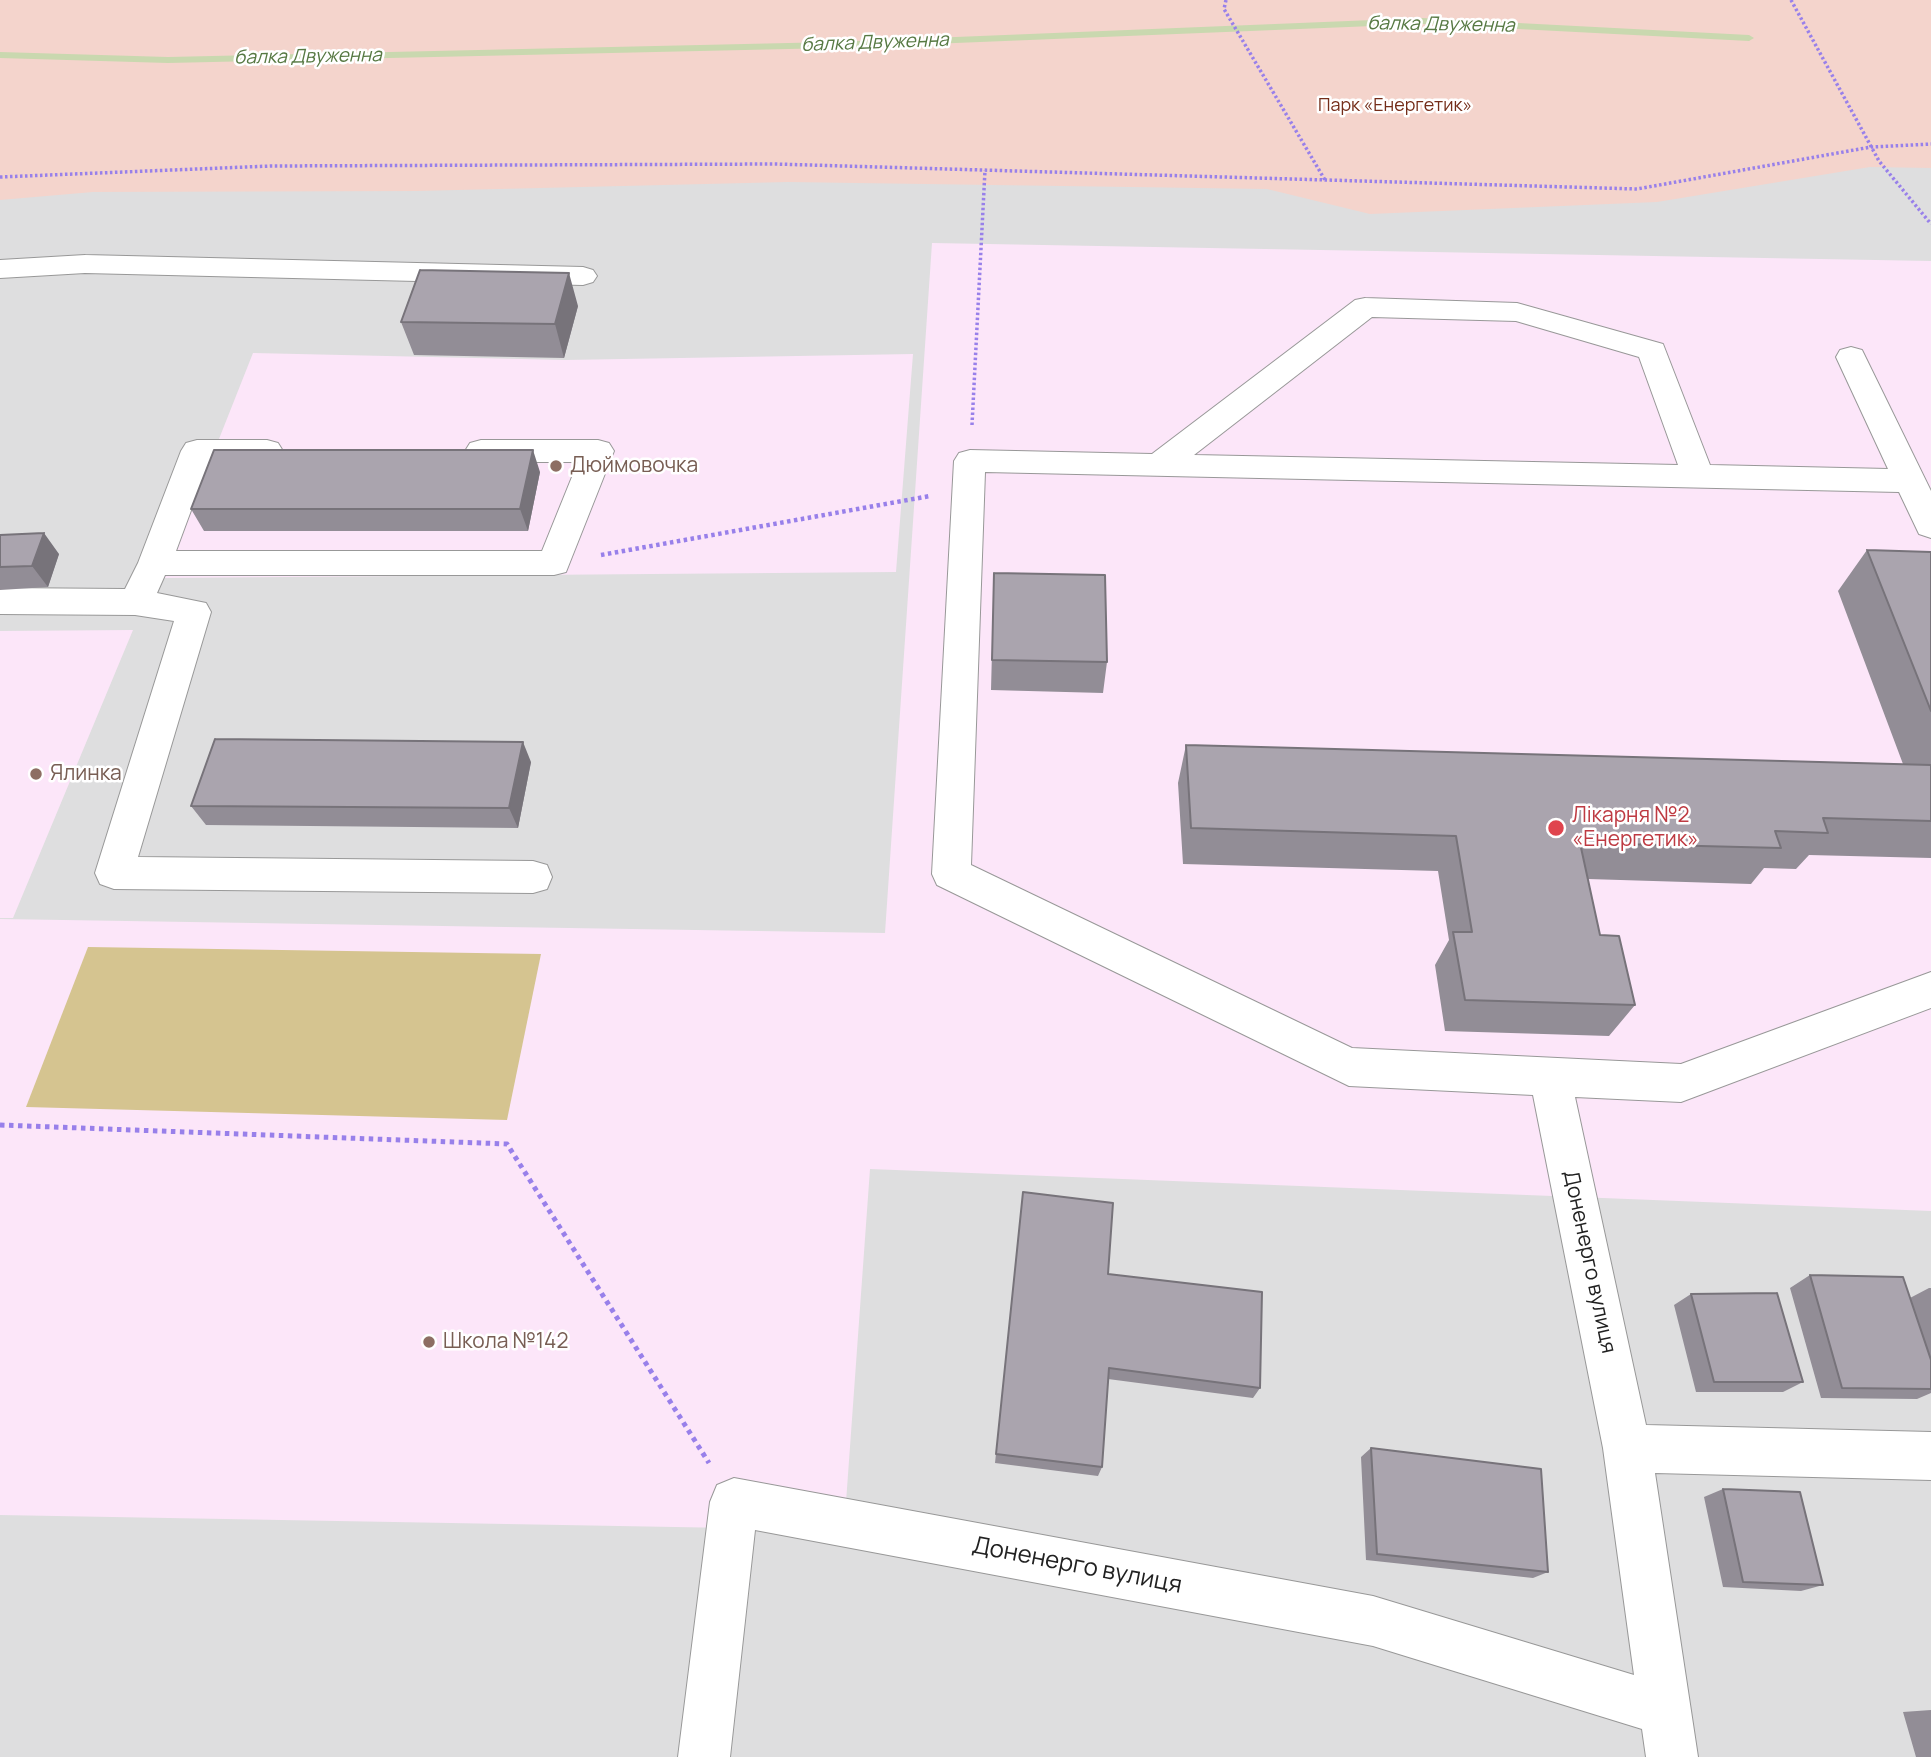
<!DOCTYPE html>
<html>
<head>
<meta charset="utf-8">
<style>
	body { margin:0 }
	canvas { display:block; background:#eee9f0 }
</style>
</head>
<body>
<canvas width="1931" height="1757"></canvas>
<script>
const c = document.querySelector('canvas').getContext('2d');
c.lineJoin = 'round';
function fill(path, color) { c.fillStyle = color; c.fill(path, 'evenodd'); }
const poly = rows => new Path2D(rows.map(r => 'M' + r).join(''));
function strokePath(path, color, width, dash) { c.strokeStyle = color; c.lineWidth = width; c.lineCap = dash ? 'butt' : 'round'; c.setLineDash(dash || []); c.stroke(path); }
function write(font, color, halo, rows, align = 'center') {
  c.font = font + ' Manrope,sans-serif'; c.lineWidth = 5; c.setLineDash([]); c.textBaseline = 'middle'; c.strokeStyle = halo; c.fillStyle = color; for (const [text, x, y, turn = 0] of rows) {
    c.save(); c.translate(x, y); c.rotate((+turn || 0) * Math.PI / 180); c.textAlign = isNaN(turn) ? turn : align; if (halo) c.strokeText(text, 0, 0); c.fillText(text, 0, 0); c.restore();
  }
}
fill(poly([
	[0,0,1931,44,1931,1757,0,1757]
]), '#dededf');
fill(poly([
	[932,243,1931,261,1931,1211,870,1169,844,1530,0,1515,0,919,885,933],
	[253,353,565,360,913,354,896,572,164,578],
	[133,630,13,918,0,918,0,631]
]), '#fce6f9');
fill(poly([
	[0,0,1931,0,1931,168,1870,167,1657,202,1370,214,1267,189,788,182,416,191,93,192,0,200]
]), '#f4d4cc');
fill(poly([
	[88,947,541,954,507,1120,26,1107]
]), '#d5c490');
fill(poly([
	[1422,18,1749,35,1754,38,1749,41,1422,24,833,48,168,63,0,58,0,52,168,57,833,42,1422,18]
]), '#c9d8af');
const minor = poly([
	[85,255,583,267,593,270,597,276,593,282,583,285,85,273,0,278,0,260,85,255],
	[1365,298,1517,303,1663,344,1710,465,1888,469,1836,357,1840,350,1851,347,1862,350,1931,491,1931,538,1919,534,1899,492,985,472,971,865,1352,1048,1681,1064,1931,972,1931,1008,1681,1102,1575,1097,1646,1425,1931,1432,1931,1480,1655,1473,1698,1757,1646,1757,1642,1729,1373,1646,755,1530,730,1757,678,1757,710,1502,717,1485,734,1478,1373,1596,1634,1675,1603,1448,1533,1095,1349,1086,937,885,932,874,954,461,959,453,970,450,1152,454,1355,300,1365,298],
	[1372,317,1516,321,1639,357,1678,465,1194,455,1372,317],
	[197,440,267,440,278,443,283,451,278,459,267,462,209,462,176,551,542,551,578,462,481,462,470,459,465,451,470,443,481,440,598,440,609,443,614,451,566,572,554,575,165,575,157,593,206,603,211,612,138,857,533,861,547,865,552,877,547,889,533,893,114,889,100,884,95,873,174,621,135,615,0,614,0,588,125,589,138,563,181,451,186,443,197,440]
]);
strokePath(minor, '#989898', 2);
strokePath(poly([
	[1226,0,1224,9,1325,180],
	[1791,0,1879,161,1931,224],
	[0,177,271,166,775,164,1637,189,1871,147,1931,144],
	[972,425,985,170]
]), '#9880ea', 3.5, [2.5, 2.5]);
strokePath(poly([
	[601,555,930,496]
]), '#9880ea', 4.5, [3.5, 3.5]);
strokePath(poly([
	[0,1125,507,1144,709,1463]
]), '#9880ea', 5, [4.5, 4.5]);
fill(minor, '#fff');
fill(poly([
	[578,306,564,358,414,355,401,322],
	[540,472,528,531,204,531,191,509],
	[0,535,59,554,48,587,0,590],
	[1867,550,1931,552,1931,858,1809,855,1796,869,1764,868,1751,884,1588,879,1600,935,1635,1005,1609,1036,1445,1031,1435,965,1449,940,1438,871,1183,864,1178,783,1186,745,1903,764,1838,591],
	[994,573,1107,662,1103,693,991,690],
	[531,762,518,828,206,825,191,806],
	[1023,1192,1108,1274,1260,1388,1253,1398,1108,1379,1102,1467,1098,1476,995,1463],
	[1810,1275,1910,1298,1929,1288,1931,1288,1931,1393,1917,1399,1821,1398,1790,1288],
	[1691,1294,1803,1382,1783,1392,1696,1392,1674,1305],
	[1371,1448,1548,1572,1533,1578,1366,1560,1361,1457],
	[1723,1489,1823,1585,1801,1591,1723,1587,1704,1497],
	[1931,1710,1931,1757,1916,1757,1903,1712]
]), '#928d96');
fill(poly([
	[569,273,578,306,564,358,555,324],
	[533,450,540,472,528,531,520,509],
	[44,533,59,554,48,587,32,566],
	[523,742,531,762,518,828,509,808]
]), '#77737a');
const building = poly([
	[420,270,569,273,555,324,401,322,420,270],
	[214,450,533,450,520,509,191,509,214,450],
	[44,533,32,566,0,567,0,535,44,533],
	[1867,550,1931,552,1931,711,1867,550],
	[994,573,1105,575,1107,662,992,660,994,573],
	[215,739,523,742,509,808,191,806,215,739],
	[1186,745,1931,765,1931,821,1823,818,1828,833,1775,831,1781,848,1580,843,1600,935,1619,936,1635,1005,1465,1000,1453,932,1472,932,1456,836,1191,828,1186,745],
	[1023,1192,1113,1203,1108,1274,1262,1292,1260,1388,1109,1368,1102,1467,996,1454,1023,1192],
	[1810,1275,1903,1277,1931,1360,1931,1389,1842,1388,1810,1275],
	[1777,1293,1803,1382,1714,1382,1691,1294,1777,1293],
	[1371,1448,1541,1469,1548,1572,1377,1554,1371,1448],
	[1723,1489,1800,1492,1823,1585,1743,1582,1723,1489]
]);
fill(building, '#aaa4ae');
strokePath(building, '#77737a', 2);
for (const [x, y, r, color] of [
	[556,466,7,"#8d6e63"],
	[36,774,7,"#8d6e63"],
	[1556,828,9,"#e0444e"],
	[429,1342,7,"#8d6e63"]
]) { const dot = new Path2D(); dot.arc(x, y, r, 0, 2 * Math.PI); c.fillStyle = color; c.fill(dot); strokePath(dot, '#fff', 2.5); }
write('18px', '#742d19', '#fff', [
	["Парк «Енергетик»",1395,106]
]);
write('italic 19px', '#577943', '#fff', [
	["балка Двуженна",1441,25,1],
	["балка Двуженна",875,43,-2],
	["балка Двуженна",308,57,-1]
]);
write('21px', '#785e54', '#fff', [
	["Дюймовочка",570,466],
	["Ялинка",50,774],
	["Школа №142",443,1342]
], 'left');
write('21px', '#be3a42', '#fff', [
	["Лікарня №2",1572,816],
	["«Енергетик»",1572,840]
], 'left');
write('21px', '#212121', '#fff', [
	["Доненерго вулиця",1589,1262,78]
]);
write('24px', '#212121', '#fff', [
	["Доненерго вулиця",1077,1566,11]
]);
</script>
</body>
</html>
